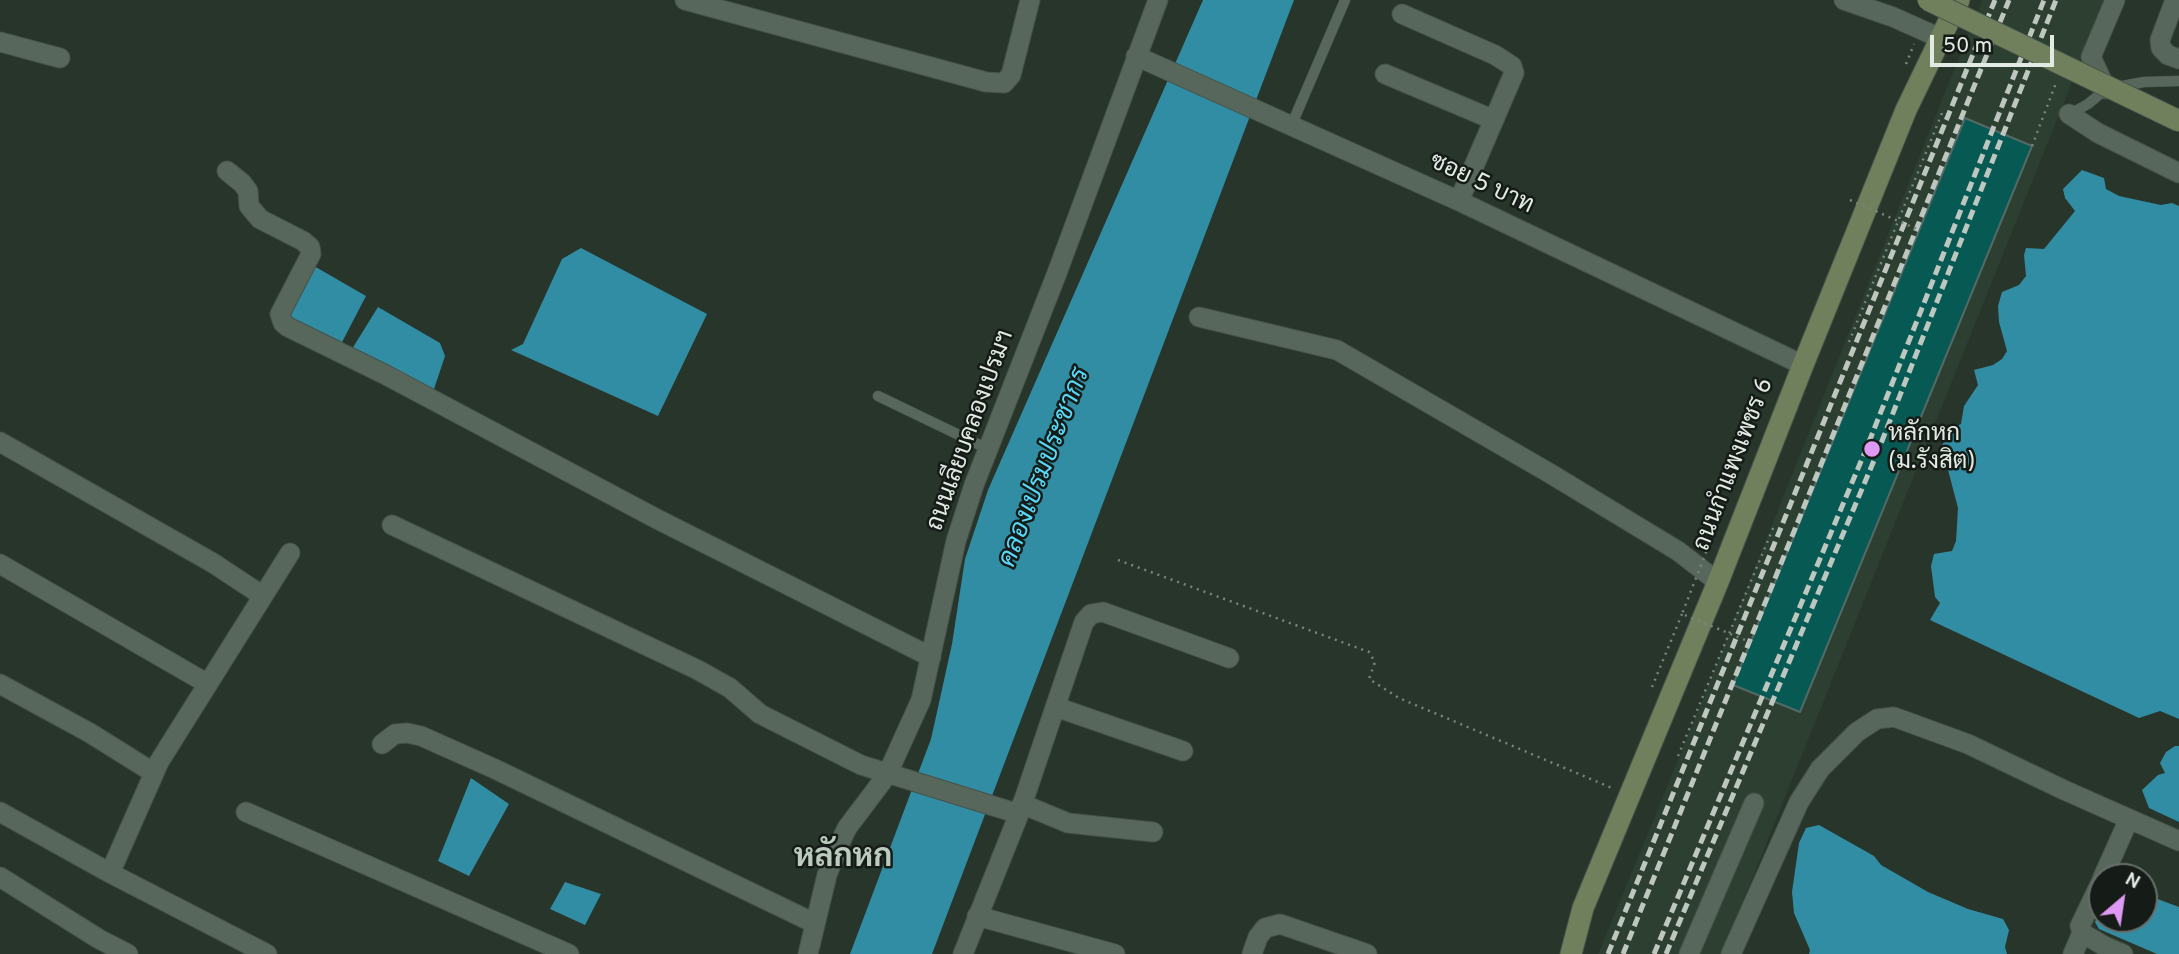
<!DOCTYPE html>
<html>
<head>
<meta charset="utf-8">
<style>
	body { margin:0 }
	#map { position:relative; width:2179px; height:954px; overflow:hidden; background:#28352b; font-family:Overpass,sans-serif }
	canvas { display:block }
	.north { position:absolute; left:2088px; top:863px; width:70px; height:70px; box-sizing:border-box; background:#151b16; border:2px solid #676e68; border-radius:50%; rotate:29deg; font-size:19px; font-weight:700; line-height:28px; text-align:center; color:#e1eae3 }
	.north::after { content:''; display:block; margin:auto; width:24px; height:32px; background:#dd99f3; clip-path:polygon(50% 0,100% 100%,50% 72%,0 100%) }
	.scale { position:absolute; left:1930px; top:35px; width:124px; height:32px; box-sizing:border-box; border:4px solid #e1eae3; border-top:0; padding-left:9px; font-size:21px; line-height:24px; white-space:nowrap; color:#e1eae3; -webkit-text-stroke:5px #151b16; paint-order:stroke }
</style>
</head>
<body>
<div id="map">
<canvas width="2179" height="954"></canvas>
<div class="north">N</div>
<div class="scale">50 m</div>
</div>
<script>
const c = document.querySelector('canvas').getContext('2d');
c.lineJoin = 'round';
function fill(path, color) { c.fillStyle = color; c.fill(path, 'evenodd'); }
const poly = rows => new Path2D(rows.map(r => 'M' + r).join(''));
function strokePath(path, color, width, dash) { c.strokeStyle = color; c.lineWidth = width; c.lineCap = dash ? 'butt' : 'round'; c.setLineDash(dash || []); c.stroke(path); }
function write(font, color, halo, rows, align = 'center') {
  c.font = font + ' Overpass,Sarabun,sans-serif'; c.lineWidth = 5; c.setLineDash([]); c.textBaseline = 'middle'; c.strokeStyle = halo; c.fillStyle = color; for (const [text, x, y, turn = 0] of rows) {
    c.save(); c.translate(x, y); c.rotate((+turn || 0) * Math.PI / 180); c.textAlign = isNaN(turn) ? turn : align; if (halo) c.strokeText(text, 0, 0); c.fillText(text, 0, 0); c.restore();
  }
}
fill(poly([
	[1982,0,2105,0,1722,954,1598,954,1670,780]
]), '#2c3f30');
fill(poly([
	[1203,0,1294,0,932,954,850,954,931,739,952,644,965,559,988,490],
	[2082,170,2104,178,2106,189,2119,196,2161,205,2172,203,2179,206,2179,719,2160,711,2139,718,1930,620,1940,603,1935,597,1931,566,1934,554,1952,551,1956,541,1958,508,1947,466,1940,452,1948,430,1961,424,1964,406,1978,385,1974,370,1993,365,2002,359,2007,351,1999,322,1998,306,2002,292,2019,285,2026,276,2024,255,2026,248,2044,249,2075,211,2065,198,2063,189],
	[581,248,707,314,658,416,511,350,523,344,562,259],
	[314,266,366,296,340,346,294,323,287,310],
	[378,307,440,343,445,356,434,389,352,349],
	[2175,746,2179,746,2179,822,2149,808,2142,790,2158,775,2165,773,2160,763,2166,752],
	[471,778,509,804,469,876,438,861],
	[1819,825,1874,856,1881,865,1928,892,1968,909,2003,919,2009,930,2005,947,2007,954,1809,954,1810,950,1794,913,1792,892,1799,843,1806,828],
	[565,882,601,894,585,925,550,909],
	[2144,894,2179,907,2179,954,2157,954,2099,929,2095,922,2102,908,2102,919,2144,919]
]), '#318da4');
const building = poly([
	[1965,118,2032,146,1800,712,1733,685,1965,118]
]);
fill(building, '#065a53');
strokePath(building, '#546966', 2);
const lane = poly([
	[2070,114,2088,104,2106,89,2144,82,2179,81],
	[1292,124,1345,0],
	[878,396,988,449]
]);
const street = poly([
	[685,0,986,82,1004,83,1011,75,1030,0],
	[1844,0,1893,17,1940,38],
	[2175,0,2160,40,2161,48,2168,55,2179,59],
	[1402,14,1495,55,1512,66,1514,73,1459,201],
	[0,42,60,58],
	[1136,56,1459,201,1803,365],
	[1385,74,1494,120],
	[2106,89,2091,57,2115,0],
	[2069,114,2098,133,2179,173],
	[227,171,242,183,248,191,249,206,260,219,303,241,310,247,311,254,280,314,283,323,288,327,384,374,657,519,931,657],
	[1199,317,1337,350,1551,474,1678,551,1718,582],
	[0,442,213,563,263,596],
	[392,525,698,670,730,688,760,714,861,765,1019,814,1084,622,1091,614,1103,612,1229,658],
	[0,564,208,684],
	[0,684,90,733,154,773],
	[1056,707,1183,751],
	[382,744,395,734,407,733,421,736,495,769,814,923],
	[1022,804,1068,823,1153,832],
	[0,812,110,873,267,954],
	[246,812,569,954],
	[110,873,159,762,290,553],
	[0,877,99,939,128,954],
	[2103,877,2129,819],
	[977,916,1115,954],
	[2082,933,2106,947,2123,954],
	[808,954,827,875,838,847,847,828,887,775,921,700,956,541,974,485,1057,273,1158,0],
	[963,954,1019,814],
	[1252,954,1258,937,1265,928,1280,924,1367,954],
	[1689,954,1754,803],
	[1731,954,1799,802,1820,769,1857,732,1877,719,1894,717,1968,744,2064,790,2179,841],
	[2073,954,2082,933,2080,926,2102,880]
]);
const secondary = poly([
	[1571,954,1583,908,1718,582,1803,365,1906,110,1959,0]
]);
strokePath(lane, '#465249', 11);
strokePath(street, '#465249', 21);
strokePath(secondary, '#465249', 23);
strokePath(poly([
	[1906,64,1914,44],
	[2032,146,2056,83],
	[1849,342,1942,113],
	[1118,560,1369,652,1375,662,1369,679,1399,698,1612,788],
	[1652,687,1682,614],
	[1678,756,1774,526]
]), '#7a857c', 2.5, [2, 5]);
strokePath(lane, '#58675b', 10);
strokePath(street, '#58675b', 19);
strokePath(secondary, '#70805d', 21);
strokePath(poly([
	[1608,954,1995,0],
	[1623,954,2009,0],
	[1654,954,1867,447,2044,0],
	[1666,954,1878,451,2056,0]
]), '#bdc7bf', 5, [10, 5]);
const secondaryBridge = poly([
	[1928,0,2179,121]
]);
strokePath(secondaryBridge, '#465249', 23, []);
strokePath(poly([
	[1850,200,1919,230],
	[1724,506,1682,614,1750,642]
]), '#7a857c', 2.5, [2, 5]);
strokePath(secondaryBridge, '#70805d', 21);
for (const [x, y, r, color] of [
	[1872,449,9,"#dd99f3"]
]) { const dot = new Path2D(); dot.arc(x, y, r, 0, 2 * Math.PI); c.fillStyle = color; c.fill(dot); strokePath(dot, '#151b16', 2.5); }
write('24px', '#e1eae3', '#151b16', [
	["ซอย 5 บาท",1481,185,25],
	["ถนนเลียบคลองเปรมฯ",972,431,-70],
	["ถนนกำแพงเพชร 6",1735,465,-69]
]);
write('24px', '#e1eae3', '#151b16', [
	["หลักหก",1888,435],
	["(ม.รังสิต)",1888,463]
], 'left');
write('italic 26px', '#58d9fa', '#151b16', [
	["คลองเปรมประชากร",1046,468,-69]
]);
write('bold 32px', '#bbcbbe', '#151b16', [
	["หลักหก",843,860]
]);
</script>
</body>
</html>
